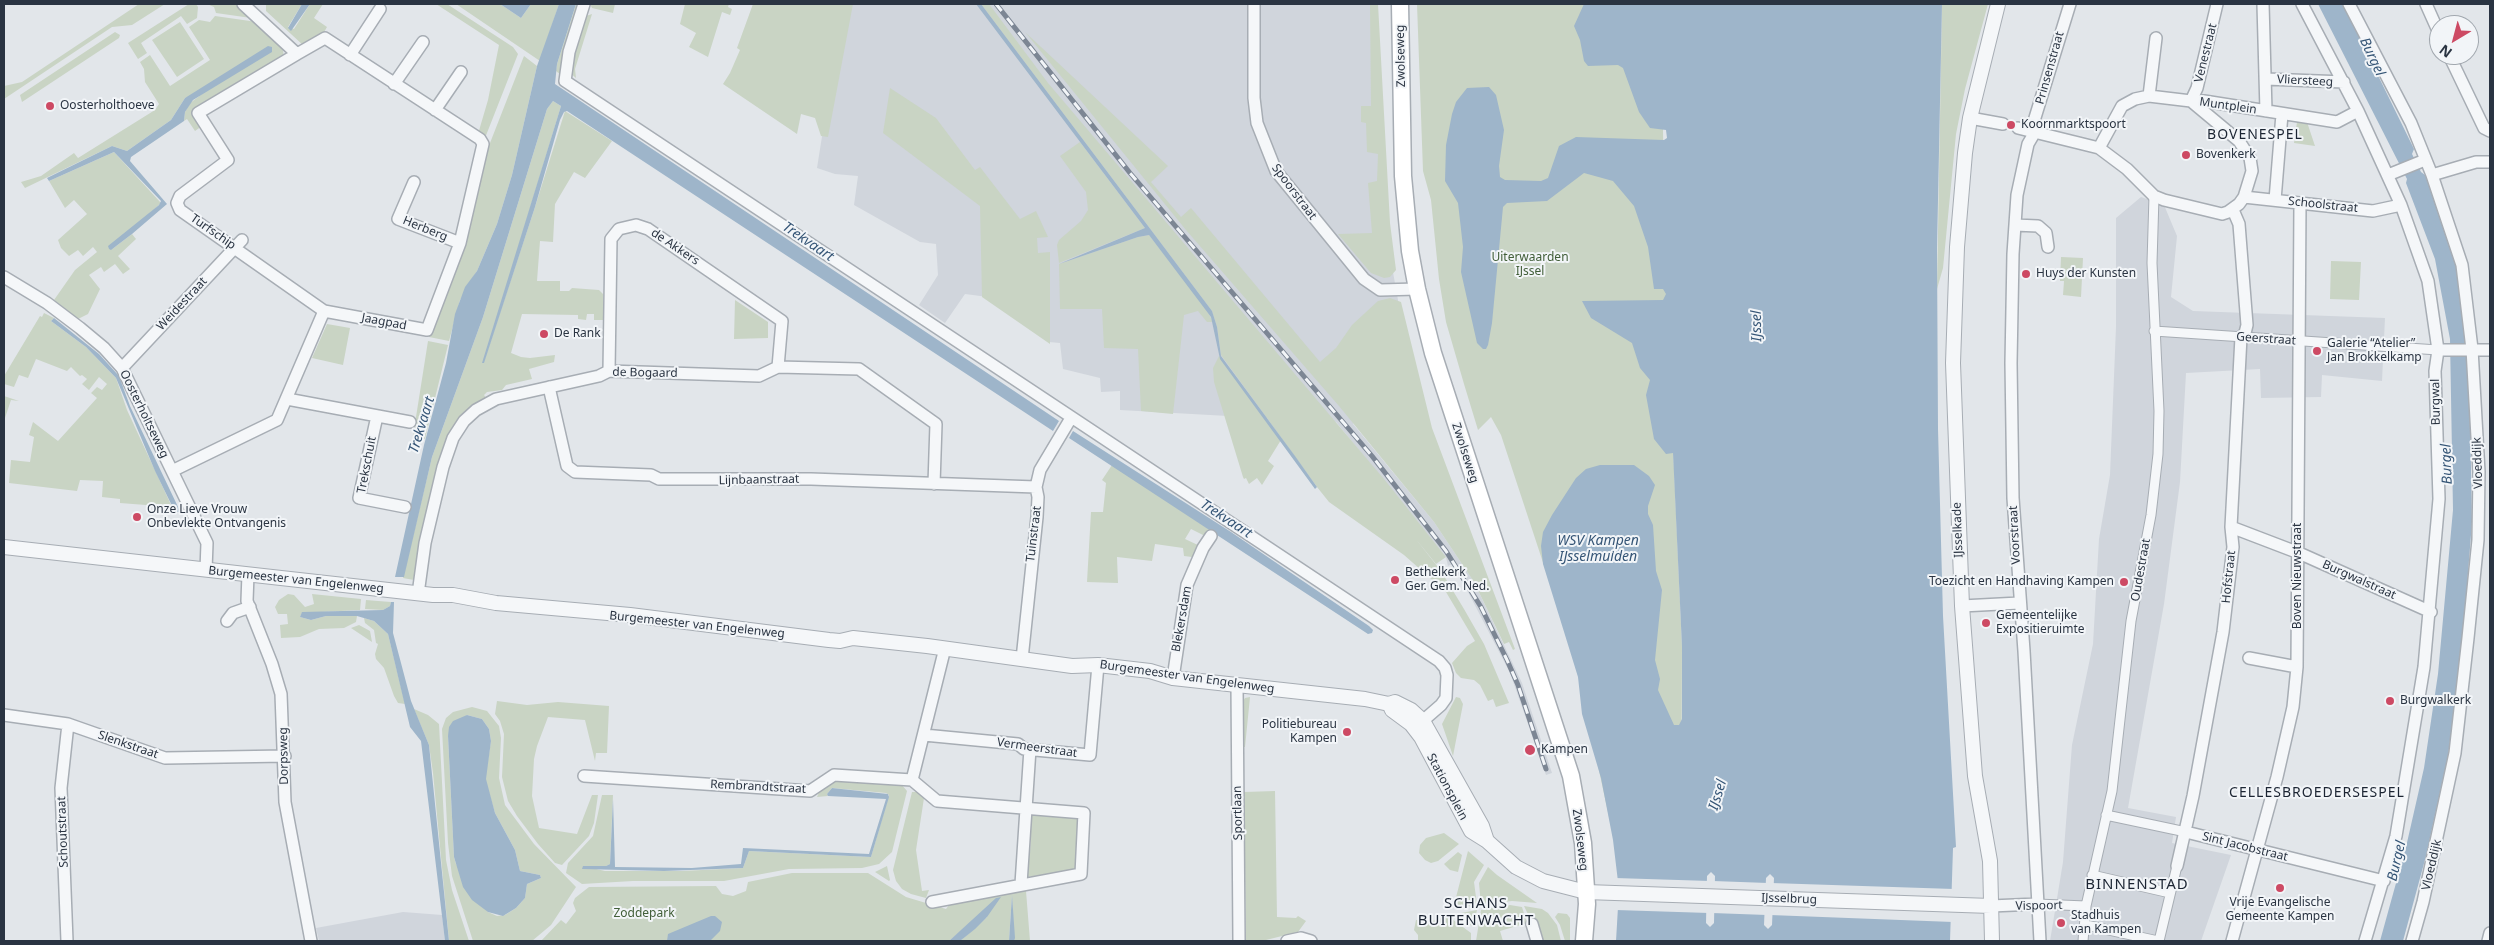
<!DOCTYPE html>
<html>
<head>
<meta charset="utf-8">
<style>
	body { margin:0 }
	#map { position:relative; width:2494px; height:945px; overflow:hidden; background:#e2e6ea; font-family:"Noto Sans",sans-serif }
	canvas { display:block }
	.frame { position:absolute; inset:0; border:5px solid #2a3442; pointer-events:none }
	.north { position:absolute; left:2429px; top:15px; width:50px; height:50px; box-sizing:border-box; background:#f2f5f8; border:1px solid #a2a8af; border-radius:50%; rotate:217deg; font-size:14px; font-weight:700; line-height:20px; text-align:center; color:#2a3442 }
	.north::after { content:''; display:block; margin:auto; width:18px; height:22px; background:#cd4a64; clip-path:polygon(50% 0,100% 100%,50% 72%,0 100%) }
</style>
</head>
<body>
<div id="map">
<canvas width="2494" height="945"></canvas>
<div class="frame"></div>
<div class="north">N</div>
</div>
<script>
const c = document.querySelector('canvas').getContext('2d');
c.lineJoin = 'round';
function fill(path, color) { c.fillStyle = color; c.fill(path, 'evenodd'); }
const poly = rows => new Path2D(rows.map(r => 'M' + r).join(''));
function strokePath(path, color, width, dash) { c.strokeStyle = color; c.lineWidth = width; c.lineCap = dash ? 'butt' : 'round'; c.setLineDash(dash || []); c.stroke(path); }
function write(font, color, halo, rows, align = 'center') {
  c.font = font + ' "Noto Sans",sans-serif'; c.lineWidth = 4; c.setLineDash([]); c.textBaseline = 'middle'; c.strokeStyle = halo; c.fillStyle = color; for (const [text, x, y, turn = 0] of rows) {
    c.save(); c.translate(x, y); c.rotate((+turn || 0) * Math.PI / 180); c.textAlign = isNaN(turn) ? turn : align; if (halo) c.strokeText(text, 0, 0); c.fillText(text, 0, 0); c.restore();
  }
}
fill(poly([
	[843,4,1373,4,1391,261,1403,328,1353,424,1434,522,1474,582,1522,683,1552,773,1546,775,1510,673,1466,588,1452,564,1448,566,1446,557,1336,422,1120,410,1120,391,1101,392,1100,378,1063,369,1060,343,1049,342,988,297,965,294,945,323,919,305,938,275,936,244,920,242,854,205,858,176,835,174,817,168],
	[2141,197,2164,205,2177,236,2171,297,2193,311,2385,318,2382,381,2322,375,2321,397,2261,398,2260,369,2186,373,2180,482,2164,604,2128,808,2176,817,2172,843,2231,855,2201,941,2050,941,2063,862,2072,745,2093,644,2099,539,2110,475,2116,327,2116,218],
	[403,912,442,915,445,941,319,941,316,928]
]), '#d0d5dc');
fill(poly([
	[139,4,165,4,132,25,112,27,4,99,4,86,22,82],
	[189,4,196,4,198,7,197,18,187,24,181,16,141,43,147,53,138,59,128,43],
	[207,4,237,4,251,18,216,13,214,7],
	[266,4,302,4,288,27,294,29,310,4,323,4,314,18,327,27,323,34,304,46,266,11],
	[436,4,447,4,513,47,518,54,485,138,478,134,488,100,499,45],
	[456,4,500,4,521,18,531,4,559,4,540,61],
	[576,4,581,4,561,75,556,71,557,64],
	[590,4,593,5,615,4,613,13,592,8],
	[685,4,729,4,728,7,732,9,730,15,722,12,708,57,689,47,696,33,680,24],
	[753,4,853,4,828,137,821,136,815,118,801,114,797,134,723,84,730,73,740,50,737,48],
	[981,4,989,4,1048,83,1384,479,1446,557,1436,564,1415,538,1441,571,1464,609,1484,644,1509,703,1496,707,1493,699,1488,701,1480,685,1474,680,1461,678,1456,673,1452,663,1467,646,1475,641,1446,592,1404,555,1329,502,1317,487,1221,355,1217,327,1212,311],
	[1370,4,1378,4,1390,223,1396,270,1390,277,1384,278,1371,273,1338,234,1372,233,1368,183,1377,181,1378,154,1367,152,1366,123,1361,122,1361,106,1371,106],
	[1417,4,1671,4,1663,131,1666,290,1682,647,1681,879,1615,845,1580,682,1557,605,1501,435,1491,417,1478,430,1464,384,1446,322,1439,279,1431,200,1423,171],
	[1942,4,1988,4,1965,89,1956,134,1943,268,1937,289],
	[592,14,575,69,576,78,569,72,583,17],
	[215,16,257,22,282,46,284,56,281,60,193,112,202,126,195,131,187,119,184,121,185,112,190,103,206,91,185,98,171,120,127,151,112,146,25,188,21,182,41,176,74,153,78,158,155,110,159,104,145,82,144,69,140,62,150,55,170,86,210,60,189,27,199,20,210,22],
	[180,22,204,59,177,77,152,40],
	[115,32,120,35,119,38,22,102,20,95],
	[1025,32,1168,166,1151,182,1181,217,1191,208,1320,362,1336,348,1352,325,1378,301,1390,298,1401,302,1432,428,1515,649,1513,650,1509,642,1504,644,1474,582,1434,522,1339,406,1186,230],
	[524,56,537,66,512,175,497,224,477,271,460,300,449,341,429,337,486,147,490,143],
	[890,88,936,118,975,170,980,167,1020,219,1036,211,1048,237,1037,238,1038,253,1050,252,1050,344,982,297,980,206,883,133],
	[553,101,561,106,483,364,535,207,565,111,612,141,585,178,574,172,555,204,553,242,540,241,537,281,560,281,560,291,569,291,572,288,599,290,603,294,603,320,594,320,594,314,587,314,586,320,578,319,578,315,522,314,511,353,521,357,530,358,555,355,554,362,529,369,532,379,506,385,502,390,487,392,484,395,487,399,456,424,416,575,414,580,403,578,432,457,483,317,547,109],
	[2297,122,2307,122,2315,146,2294,143],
	[1080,142,1145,228,1059,263,1057,245,1059,240,1081,221,1088,210,1086,192,1060,156],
	[114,152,161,203,111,250,132,234,136,239,118,256,130,269,123,274,115,264,104,272,101,267,89,275,100,289,88,314,78,319,54,300,75,270,97,252,93,247,83,256,78,250,69,256,61,248,58,240,87,214,74,200,65,208,49,181],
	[1149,235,1206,308,1213,322,1207,322,1198,311,1184,315,1173,414,1141,411,1138,349,1104,348,1102,309,1060,309,1059,264,1138,237],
	[2061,257,2083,258,2081,297,2063,295,2064,281,2060,281],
	[2331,261,2361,262,2359,300,2330,299],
	[735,300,768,322,768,338,734,339],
	[44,313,54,318,51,321,86,347,116,378,127,410,172,507,120,503,120,499,102,497,103,481,80,480,77,491,9,483,11,460,30,462,34,437,29,435,33,422,58,441,97,398,91,393,97,387,102,390,107,384,99,377,89,390,82,384,87,379,82,375,80,376,71,367,67,371,36,359,28,378,19,375,14,387,4,384,4,376,40,316,42,317],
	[327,324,350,328,343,365,312,358],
	[428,341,448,345,425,439,413,436],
	[1219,356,1281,440,1268,461,1274,466,1262,485,1257,478,1249,484,1246,478,1244,479,1243,477,1214,382,1213,368],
	[4,396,19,401,11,400,4,421],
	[1112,465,1212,531,1207,537,1191,529,1185,539,1200,546,1192,557,1184,556,1183,548,1155,544,1152,561,1117,557,1118,583,1087,582,1091,512,1103,512,1106,483,1102,480],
	[288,594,294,595,305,607,314,604,312,594,361,599,360,610,302,613,300,617,311,620,326,616,357,616,356,622,344,628,319,629,300,637,281,638,280,625,288,624,287,614,278,614,275,607,279,600],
	[366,600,378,601,391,602,390,606,383,610,365,609],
	[364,618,374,621,388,634,405,704,398,703,394,696,384,668,376,659,375,654,378,644,376,643,374,630,365,623],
	[359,625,370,631,372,642,351,628],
	[1250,697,1245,747,1243,747,1242,703,1245,698],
	[1456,697,1460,698,1463,704,1453,756,1442,724],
	[497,701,527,705,558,702,609,706,607,753,596,753,595,761,585,720,548,717,537,746,534,759,532,796,539,828,577,834,592,795,598,795,594,823,589,836,562,865,555,863,538,844,517,816,508,801,502,777,504,734,500,721,495,714],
	[472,707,487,711,499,726,501,738,499,778,505,805,534,844,576,887,551,925,532,941,473,941,452,876,448,843,442,729,446,718,453,712],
	[467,715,482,719,489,729,491,741,485,779,495,813,515,850,520,871,540,875,541,878,527,884,525,898,516,908,505,915,497,916,488,912,456,864,454,857,448,736],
	[414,709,428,715,439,724,446,860,452,890,469,941,449,941,433,773,429,745],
	[834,779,901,784,907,791,892,852,879,864,862,868,789,869,724,881,633,881,582,884,566,873,568,863,593,836,602,795,613,795,610,864,606,866,583,866,605,871,682,871,743,868,749,851,871,857,889,795,886,793,832,788,827,794,828,796,817,797,821,788],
	[1275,791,1277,917,1296,918,1298,916,1306,921,1298,932,1262,941,1246,941,1244,792],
	[912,792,917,792,924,798,916,850,922,891,929,890,926,898,911,894,902,889,896,881,893,870],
	[1030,814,1078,816,1076,870,1027,877,1026,856,1030,852,1031,838,1027,834],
	[1444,833,1459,844,1438,861,1431,863,1425,860,1419,853,1420,845,1426,838],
	[1468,851,1484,865,1474,882,1477,905,1458,908,1454,905],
	[1458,852,1462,855,1458,872,1450,870,1444,864],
	[887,866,890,880,889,881,875,872],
	[1488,867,1497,875,1537,903,1512,901,1481,905,1479,883],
	[792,873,868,873,906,897,946,909,953,900,1024,889,1026,891,1030,941,1014,941,1012,895,1009,941,960,941,987,917,981,914,949,941,541,941,561,920,566,924,576,911,573,903,575,898,589,887,716,886,722,894,733,896,746,891,748,882],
	[1510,905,1522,907,1527,923,1500,931,1503,941,1476,941,1481,910],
	[1524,906,1542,909,1548,913,1557,925,1561,941,1541,941],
	[1477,910,1473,927,1456,914],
	[1558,913,1567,914,1570,918,1570,941,1565,941,1560,925,1555,917],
	[1448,916,1471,933,1471,941,1418,941,1418,935,1414,930,1416,920,1425,919,1429,922]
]), '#c9d4c4');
fill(poly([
	[302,4,310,4,291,31,288,28],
	[500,4,531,4,521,18],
	[559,4,576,4,557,64,555,84,1059,421,1053,431,567,111,564,112,560,120,535,207,484,363,482,363,561,106,553,101,547,109,483,317,432,457,404,577,395,577,424,445,446,363,455,314,465,287,477,271,497,224,512,175,537,66],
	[976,4,981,4,1212,311,1217,327,1221,356,1295,456,1317,487,1315,489,1220,359,1211,317,1149,235,1138,237,1059,264,1145,228],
	[1584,4,1942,4,1937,249,1938,429,1943,616,1956,847,1953,848,1950,941,1616,941,1619,890,1613,840,1601,778,1582,714,1578,677,1543,564,1541,546,1543,532,1552,515,1576,478,1586,469,1600,465,1634,465,1649,476,1655,485,1648,506,1648,514,1653,525,1656,571,1662,590,1655,660,1660,679,1658,690,1674,725,1679,725,1682,719,1682,647,1673,453,1666,454,1654,439,1646,395,1650,380,1640,368,1632,343,1591,318,1582,301,1663,300,1666,294,1663,289,1654,289,1648,247,1634,206,1613,181,1584,173,1547,201,1507,203,1503,207,1492,323,1488,345,1486,349,1483,349,1477,343,1461,272,1463,247,1458,203,1445,181,1446,145,1452,114,1456,102,1467,88,1489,87,1496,95,1504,130,1499,166,1500,177,1505,180,1541,181,1548,178,1559,146,1576,137,1664,140,1667,138,1666,130,1650,128,1639,112,1623,68,1618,65,1588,66,1584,61,1580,40,1574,26],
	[1711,872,1715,876,1714,923,1710,927,1706,923,1707,876],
	[1770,874,1774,878,1772,925,1768,929,1764,925,1766,878],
	[2318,4,2343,4,2414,149,2412,154,2421,172,2425,175,2439,209,2455,256,2461,282,2467,356,2469,359,2472,522,2462,650,2448,756,2426,856,2403,941,2380,941,2406,847,2424,768,2438,674,2453,510,2450,339,2435,259,2406,183,2407,179],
	[268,46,272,47,272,52,193,100,185,112,184,121,131,157,130,161,167,204,132,234,111,250,109,249,108,246,159,205,161,201,114,152,49,181,47,178,112,146,127,151,171,120,185,98],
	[54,318,99,354,119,376,130,406,179,509,179,512,175,512,155,471,116,378,86,347,51,321],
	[1073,431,1231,532,1369,626,1373,630,1372,633,1368,634,1069,438],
	[391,602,394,602,393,633,401,663,411,701,429,745,449,941,445,941,421,741,410,727,388,634,374,621,357,616,326,616,311,620,300,617,302,612,383,610,390,606],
	[467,715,482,719,489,729,491,741,486,779,495,813,515,850,520,871,540,875,541,878,527,884,525,898,516,908,503,916,488,912,472,900,463,887,454,857,448,736,449,727,453,721],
	[832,788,888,794,889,797,871,857,749,851,743,868,664,871,582,869,583,866,606,866,610,864,613,799,615,867,692,868,741,864,743,848,869,854,886,799,828,796,827,794],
	[1012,895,1015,938,1014,941,1009,941],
	[1001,897,987,917,975,929,960,941,949,941,996,898],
	[711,916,715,916,722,922,720,931,710,941,667,941,668,934]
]), '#9eb5ca');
fill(poly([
	[1615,878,1710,881,1709,913,1616,910],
	[1713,881,1768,883,1767,915,1712,913],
	[1771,883,1954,889,1953,922,1770,915]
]), '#e2e6ea');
const pedestrian = poly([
	[2154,331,2438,350],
	[2106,815,2186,832],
	[2092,875,2170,893],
	[2037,904,2086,906],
	[2086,925,2158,941],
	[2083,941,2086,906,2112,791,2131,621,2151,515,2158,454,2159,411,2152,263,2154,196],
	[2159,941,2177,866]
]);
const minor = poly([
	[584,4,569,52,565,81,1439,661,1445,668,1447,675,1446,698,1441,705,1418,725],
	[1254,4,1254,98,1257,123,1276,171,1364,279,1380,290,1417,289],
	[2263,4,2266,111],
	[2302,4,2358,111,2401,205,2428,281,2438,350,2435,371,2439,499,2424,667,2396,836,2365,941],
	[2349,4,2411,123,2432,175,2462,265,2472,349,2479,472,2478,540,2468,638,2455,753,2423,902,2412,941],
	[2426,4,2439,33],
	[297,54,198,113,228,160,180,196,177,203,180,210,324,311],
	[350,55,380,9],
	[2449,55,2484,128,2490,131],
	[2266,79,2344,82],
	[394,84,423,42],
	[2149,96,2156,38],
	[2191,101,2197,88,2217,4],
	[435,110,461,72],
	[1970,118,2003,124],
	[2018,128,2099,148,2127,169,2154,196,2164,200,2222,214,2228,212,2239,204,2244,197,2252,171,2250,158,2239,141,2191,101],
	[2035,132,2028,144,2017,195,2013,254,2011,363,2013,498,2024,651,2040,941],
	[2035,132,2034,121,2070,4],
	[2099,148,2122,106,2135,99,2149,96,2191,101,2204,101,2337,122,2358,111],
	[2388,175,2425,160],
	[2432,175,2476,162,2490,162],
	[414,182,398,219,460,243],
	[2244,197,2373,211,2401,205],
	[2275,200,2282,114],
	[2015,225,2038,226,2046,233,2048,247],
	[4,277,47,303,80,328,104,348,122,368,207,543,206,570],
	[2438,350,2490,350],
	[122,368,242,240],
	[609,371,611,239,619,229,636,225,648,229,782,321,778,367],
	[549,387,567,466,575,472,651,475,659,479,811,479,1036,487],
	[287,399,410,422],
	[377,416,359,498,405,507],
	[172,471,277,420,324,311,427,330,460,243,483,144,480,139,325,38,297,54,243,4],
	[2231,527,2299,553,2431,612],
	[248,574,247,601,272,664,281,694,285,802,311,941],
	[418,594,425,543,443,467,453,438,464,421,476,410,496,399,599,376,609,371,759,376,778,367,859,369,936,424,934,484],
	[1962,606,2019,603],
	[227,621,233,613,250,607],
	[2249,658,2297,667],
	[1022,659,1037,517,1038,497,1036,487,1040,470,1071,418],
	[1173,678,1187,585,1203,548,1211,536],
	[1237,685,1239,941],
	[4,715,68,724,165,758,285,756],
	[924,735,1018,744,1024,749,1090,755,1098,665],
	[584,776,810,791,834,775,912,780],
	[912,780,937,801,1084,813,1081,874,932,902],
	[912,780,945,648],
	[2186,832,2384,881],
	[2177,866,2193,796,2223,632,2233,547,2231,527,2241,337,2245,333,2247,325,2239,224,2233,210],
	[1021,884,1030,749],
	[1991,906,2037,904],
	[1532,924,1537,941],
	[67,941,61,788,68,724],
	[1287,941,1301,938,1311,941],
	[2232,941,2277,777,2293,707,2297,667,2300,203],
	[2488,941,2490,933]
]);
const tertiary = poly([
	[4,547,433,595,453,595,496,603,630,615,829,640,840,641,853,638,927,646,1072,666,1098,665,1150,671,1173,678,1365,699,1389,704,1395,702,1411,710,1423,721,1482,826,1487,841],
	[1389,704,1392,710,1411,724,1421,737,1471,831,1487,841,1516,867,1543,881,1586,892,1991,906],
	[1992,941,1990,861,1975,776,1962,606,1953,363,1957,247,1965,153,1970,118,1998,4]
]);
const secondary = poly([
	[1400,4,1403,176,1410,251,1417,289,1433,353,1571,776,1583,843,1587,904,1584,941]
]);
strokePath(pedestrian, '#a7adb4', 11);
strokePath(minor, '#a7adb4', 14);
strokePath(tertiary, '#a7adb4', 16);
strokePath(secondary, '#a7adb4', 19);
strokePath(pedestrian, '#f5f7f9', 9);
strokePath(minor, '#f5f7f9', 11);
strokePath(tertiary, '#f5f7f9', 14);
strokePath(secondary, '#fff', 16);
const rail = poly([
	[996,4,1130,173,1372,456,1446,551,1481,607,1507,660,1518,685,1546,769]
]);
strokePath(rail, '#7c8694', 5);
strokePath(rail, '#f2f5f8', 3, [9]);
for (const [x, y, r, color] of [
	[50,106,5,"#cd4a64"],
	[2011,125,5,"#cd4a64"],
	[2186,155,5,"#cd4a64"],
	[2026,274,5,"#cd4a64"],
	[544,334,5,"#cd4a64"],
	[2317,351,5,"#cd4a64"],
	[137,517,5,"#cd4a64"],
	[1395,580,5,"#cd4a64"],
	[2124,582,5,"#cd4a64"],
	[1986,623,5,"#cd4a64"],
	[2390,701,5,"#cd4a64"],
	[1347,732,5,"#cd4a64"],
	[1530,750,6,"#cd4a64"],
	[2280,888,5,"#cd4a64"],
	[2061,923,5,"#cd4a64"]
]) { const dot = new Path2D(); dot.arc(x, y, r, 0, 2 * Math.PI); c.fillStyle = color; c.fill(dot); strokePath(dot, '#f2f5f8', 2); }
write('12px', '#2a3442', '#f2f5f8', [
	["Venestraat",2206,53,-76],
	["Zwolseweg",1401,56,-91],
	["Prinsenstraat",2050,68,-74],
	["Vliersteeg",2305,81,3],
	["Muntplein",2228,106,8],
	["Spoorstraat",1294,192,53],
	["Schoolstraat",2323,205,6],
	["Herberg",425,229,22],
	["Turfschip",213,232,35],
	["de Akkers",675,247,34],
	["Weidestraat",182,304,-47],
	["Jaagpad",384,322,11],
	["Geerstraat",2266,339,4],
	["de Bogaard",645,373,1],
	["Burgwal",2436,402,-91],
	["Oosterholtseweg",144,414,64],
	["Zwolseweg",1465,453,72],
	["Vloeddijk",2478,463,-92],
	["Trekschuit",367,465,-79],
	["Lijnbaanstraat",759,480,-1],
	["IJsselkade",1958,530,-92],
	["Tuinstraat",1034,534,-83],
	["Voorstraat",2015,535,-93],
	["Oudestraat",2141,570,-80],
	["Boven Nieuwstraat",2298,576,-90],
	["Hofstraat",2229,577,-84],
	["Burgemeester van Engelenweg",296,580,6],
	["Burgwalstraat",2359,580,24],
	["Blekersdam",1182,619,-80],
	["Burgemeester van Engelenweg",697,625,6],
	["Burgemeester van Engelenweg",1187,677,8],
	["Slenkstraat",128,745,19],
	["Vermeerstraat",1037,748,8],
	["Dorpsweg",284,756,-91],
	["Rembrandtstraat",758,787,3],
	["Stationsplein",1447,787,62],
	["Sportlaan",1238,813,-91],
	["Schoutstraat",63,832,-92],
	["Zwolseweg",1580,840,83],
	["Sint Jacobstraat",2245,847,14],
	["Vloeddijk",2432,865,-77],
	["IJsselbrug",1789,899,2],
	["Vispoort",2039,906,-1]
]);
write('12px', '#2a3442', '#f2f5f8', [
	["Oosterholthoeve",60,106],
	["Koornmarktspoort",2021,125],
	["Bovenkerk",2196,155],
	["Huys der Kunsten",2036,274],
	["De Rank",554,334],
	["Galerie “Atelier”",2327,344],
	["Jan Brokkelkamp",2327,358],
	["Onze Lieve Vrouw",147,510],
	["Onbevlekte Ontvangenis",147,524],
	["Bethelkerk",1405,573],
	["Ger. Gem. Ned.",1405,587],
	["Toezicht en Handhaving Kampen",2114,582,"right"],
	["Gemeentelijke",1996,616],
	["Expositieruimte",1996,630],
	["Burgwalkerk",2400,701],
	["Politiebureau",1337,725,"right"],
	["Kampen",1337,739,"right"],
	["Kampen",1541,750],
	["Vrije Evangelische",2280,903,"center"],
	["Gemeente Kampen",2280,917,"center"],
	["Stadhuis",2071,916],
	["van Kampen",2071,930]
], 'left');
write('12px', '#415e38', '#f2f5f8', [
	["Uiterwaarden",1530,258],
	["IJssel",1530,272],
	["Zoddepark",644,914]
]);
write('italic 14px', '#355576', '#f2f5f8', [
	["Burgel",2372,57,65],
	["Trekvaart",808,242,34],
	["IJssel",1757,326,-91],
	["Trekvaart",422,425,-73],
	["Burgel",2447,464,-92],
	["Trekvaart",1226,519,33],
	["WSV Kampen",1598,541],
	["IJsselmuiden",1598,557],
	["IJssel",1718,795,-73],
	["Burgel",2397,861,-77]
]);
c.letterSpacing = '1px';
write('14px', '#1c2533', '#f2f5f8', [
	["BOVENESPEL",2255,135],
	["CELLESBROEDERSESPEL",2317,793]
]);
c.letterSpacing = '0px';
c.letterSpacing = '1px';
write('15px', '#1c2533', '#f2f5f8', [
	["BINNENSTAD",2137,885],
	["SCHANS",1476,904],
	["BUITENWACHT",1476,921]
]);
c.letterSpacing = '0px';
</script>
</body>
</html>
